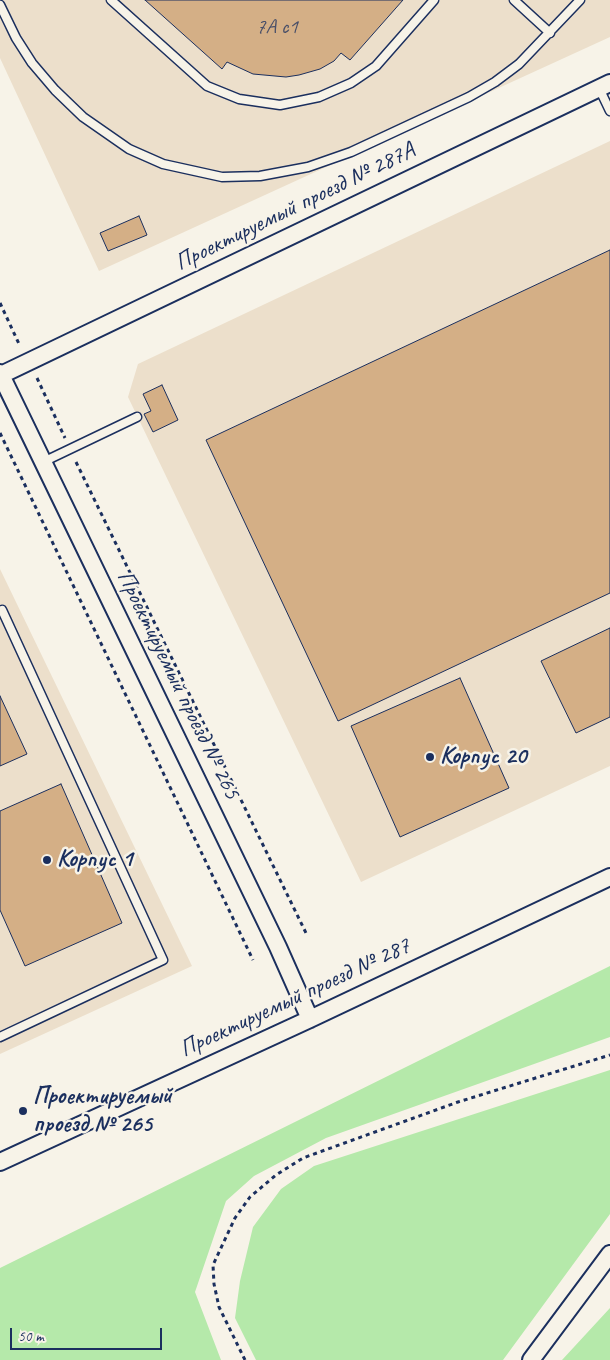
<!DOCTYPE html>
<html>
<head>
<meta charset="utf-8">
<style>
	body { margin:0 }
	#map { position:relative; width:610px; height:1360px; overflow:hidden; background:#f7f3e8; font-family:Caveat,sans-serif }
	canvas { display:block }
	.scale { position:absolute; left:10px; top:1328px; width:152px; height:22px; box-sizing:border-box; border:2px solid #1b2f5e; border-top:0; padding-left:6px; font-size:15px; line-height:18px; white-space:nowrap; color:#1b2f5e; -webkit-text-stroke:4px #f7f3e8; paint-order:stroke }
</style>
</head>
<body>
<div id="map">
<canvas width="610" height="1360"></canvas>
<div class="scale">50 m</div>
</div>
<script>
const c = document.querySelector('canvas').getContext('2d');
c.lineJoin = 'round';
function fill(path, color) { c.fillStyle = color; c.fill(path, 'evenodd'); }
const poly = rows => new Path2D(rows.map(r => 'M' + r).join(''));
function strokePath(path, color, width, dash) { c.strokeStyle = color; c.lineWidth = width; c.lineCap = dash ? 'butt' : 'round'; c.setLineDash(dash || []); c.stroke(path); }
function write(font, color, halo, rows, align = 'center') {
  c.font = font + ' Caveat,sans-serif'; c.lineWidth = 5; c.setLineDash([]); c.textBaseline = 'middle'; c.strokeStyle = halo; c.fillStyle = color; for (const [text, x, y, turn = 0] of rows) {
    c.save(); c.translate(x, y); c.rotate((+turn || 0) * Math.PI / 180); c.textAlign = isNaN(turn) ? turn : align; if (halo) c.strokeText(text, 0, 0); c.fillText(text, 0, 0); c.restore();
  }
}
fill(poly([
	[0,0,610,0,610,37,99,271,0,58],
	[610,141,610,766,361,882,128,397,138,364],
	[0,569,192,966,0,1054]
]), '#ecdfcb');
fill(poly([
	[610,966,610,1037,326,1138,254,1176,226,1201,195,1292,221,1360,0,1360,0,1268],
	[610,1070,610,1214,503,1360,256,1360,235,1318,240,1281,253,1227,281,1189,314,1166],
	[610,1308,610,1360,562,1360]
]), '#b5e9aa');
const building = poly([
	[145,0,403,0,350,60,341,53,334,61,320,69,299,75,286,77,253,74,227,62,222,69,145,0],
	[139,216,147,235,108,251,100,233,139,216],
	[610,250,610,593,338,721,206,440,610,250],
	[162,385,178,420,153,432,144,414,151,411,143,394,162,385],
	[610,628,610,717,576,733,541,661,610,628],
	[460,678,509,788,400,837,351,726,460,678],
	[0,696,27,754,0,766,0,696],
	[61,784,122,923,25,966,0,910,0,811,61,784]
]);
fill(building, '#d4af86');
strokePath(building, '#1b2f5e', 1);
const lane = poly([
	[111,0,207,86,239,99,280,105,319,97,351,83,376,66,434,0],
	[514,0,550,33],
	[0,5,16,38,32,63,55,90,83,117,129,149,163,164,222,177,260,176,308,167,351,152,469,97,495,82,519,64,580,0],
	[599,88,610,111],
	[43,462,137,417],
	[0,1037,163,960,2,610]
]);
const street = poly([
	[0,373,278,947,310,1019],
	[1,375,610,83],
	[0,1162,310,1019,610,877],
	[531,1360,610,1254]
]);
strokePath(lane, '#1b2f5e', 11);
strokePath(street, '#1b2f5e', 20);
strokePath(poly([
	[0,303,20,346],
	[37,378,65,438],
	[0,433,253,960],
	[76,462,306,933],
	[245,1360,219,1307,214,1284,213,1265,235,1218,250,1197,276,1175,303,1158,458,1102,610,1055]
]), '#1b2f5e', 3, [4, 4]);
strokePath(lane, '#f7f3e8', 8);
strokePath(street, '#f7f3e8', 16);
for (const [x, y, r, color] of [
	[430,757,5,"#1b2f5e"],
	[47,860,5,"#1b2f5e"],
	[23,1111,5,"#1b2f5e"]
]) { const dot = new Path2D(); dot.arc(x, y, r, 0, 2 * Math.PI); c.fillStyle = color; c.fill(dot); strokePath(dot, '#f7f3e8', 2); }
write('21px', '#494f68', null, [
	["7А с1",277,27]
]);
write('24px', '#1b2f5e', '#f7f3e8', [
	["Проектируемый проезд № 287А",295,207,-26],
	["Проектируемый проезд № 265",178,685,64],
	["Проектируемый проезд № 287",295,998,-25]
]);
write('bold 24px', '#1b2f5e', '#f7f3e8', [
	["Корпус 20",440,757],
	["Корпус 1",57,860],
	["Проектируемый",33,1097],
	["проезд № 265",33,1125]
], 'left');
</script>
</body>
</html>
